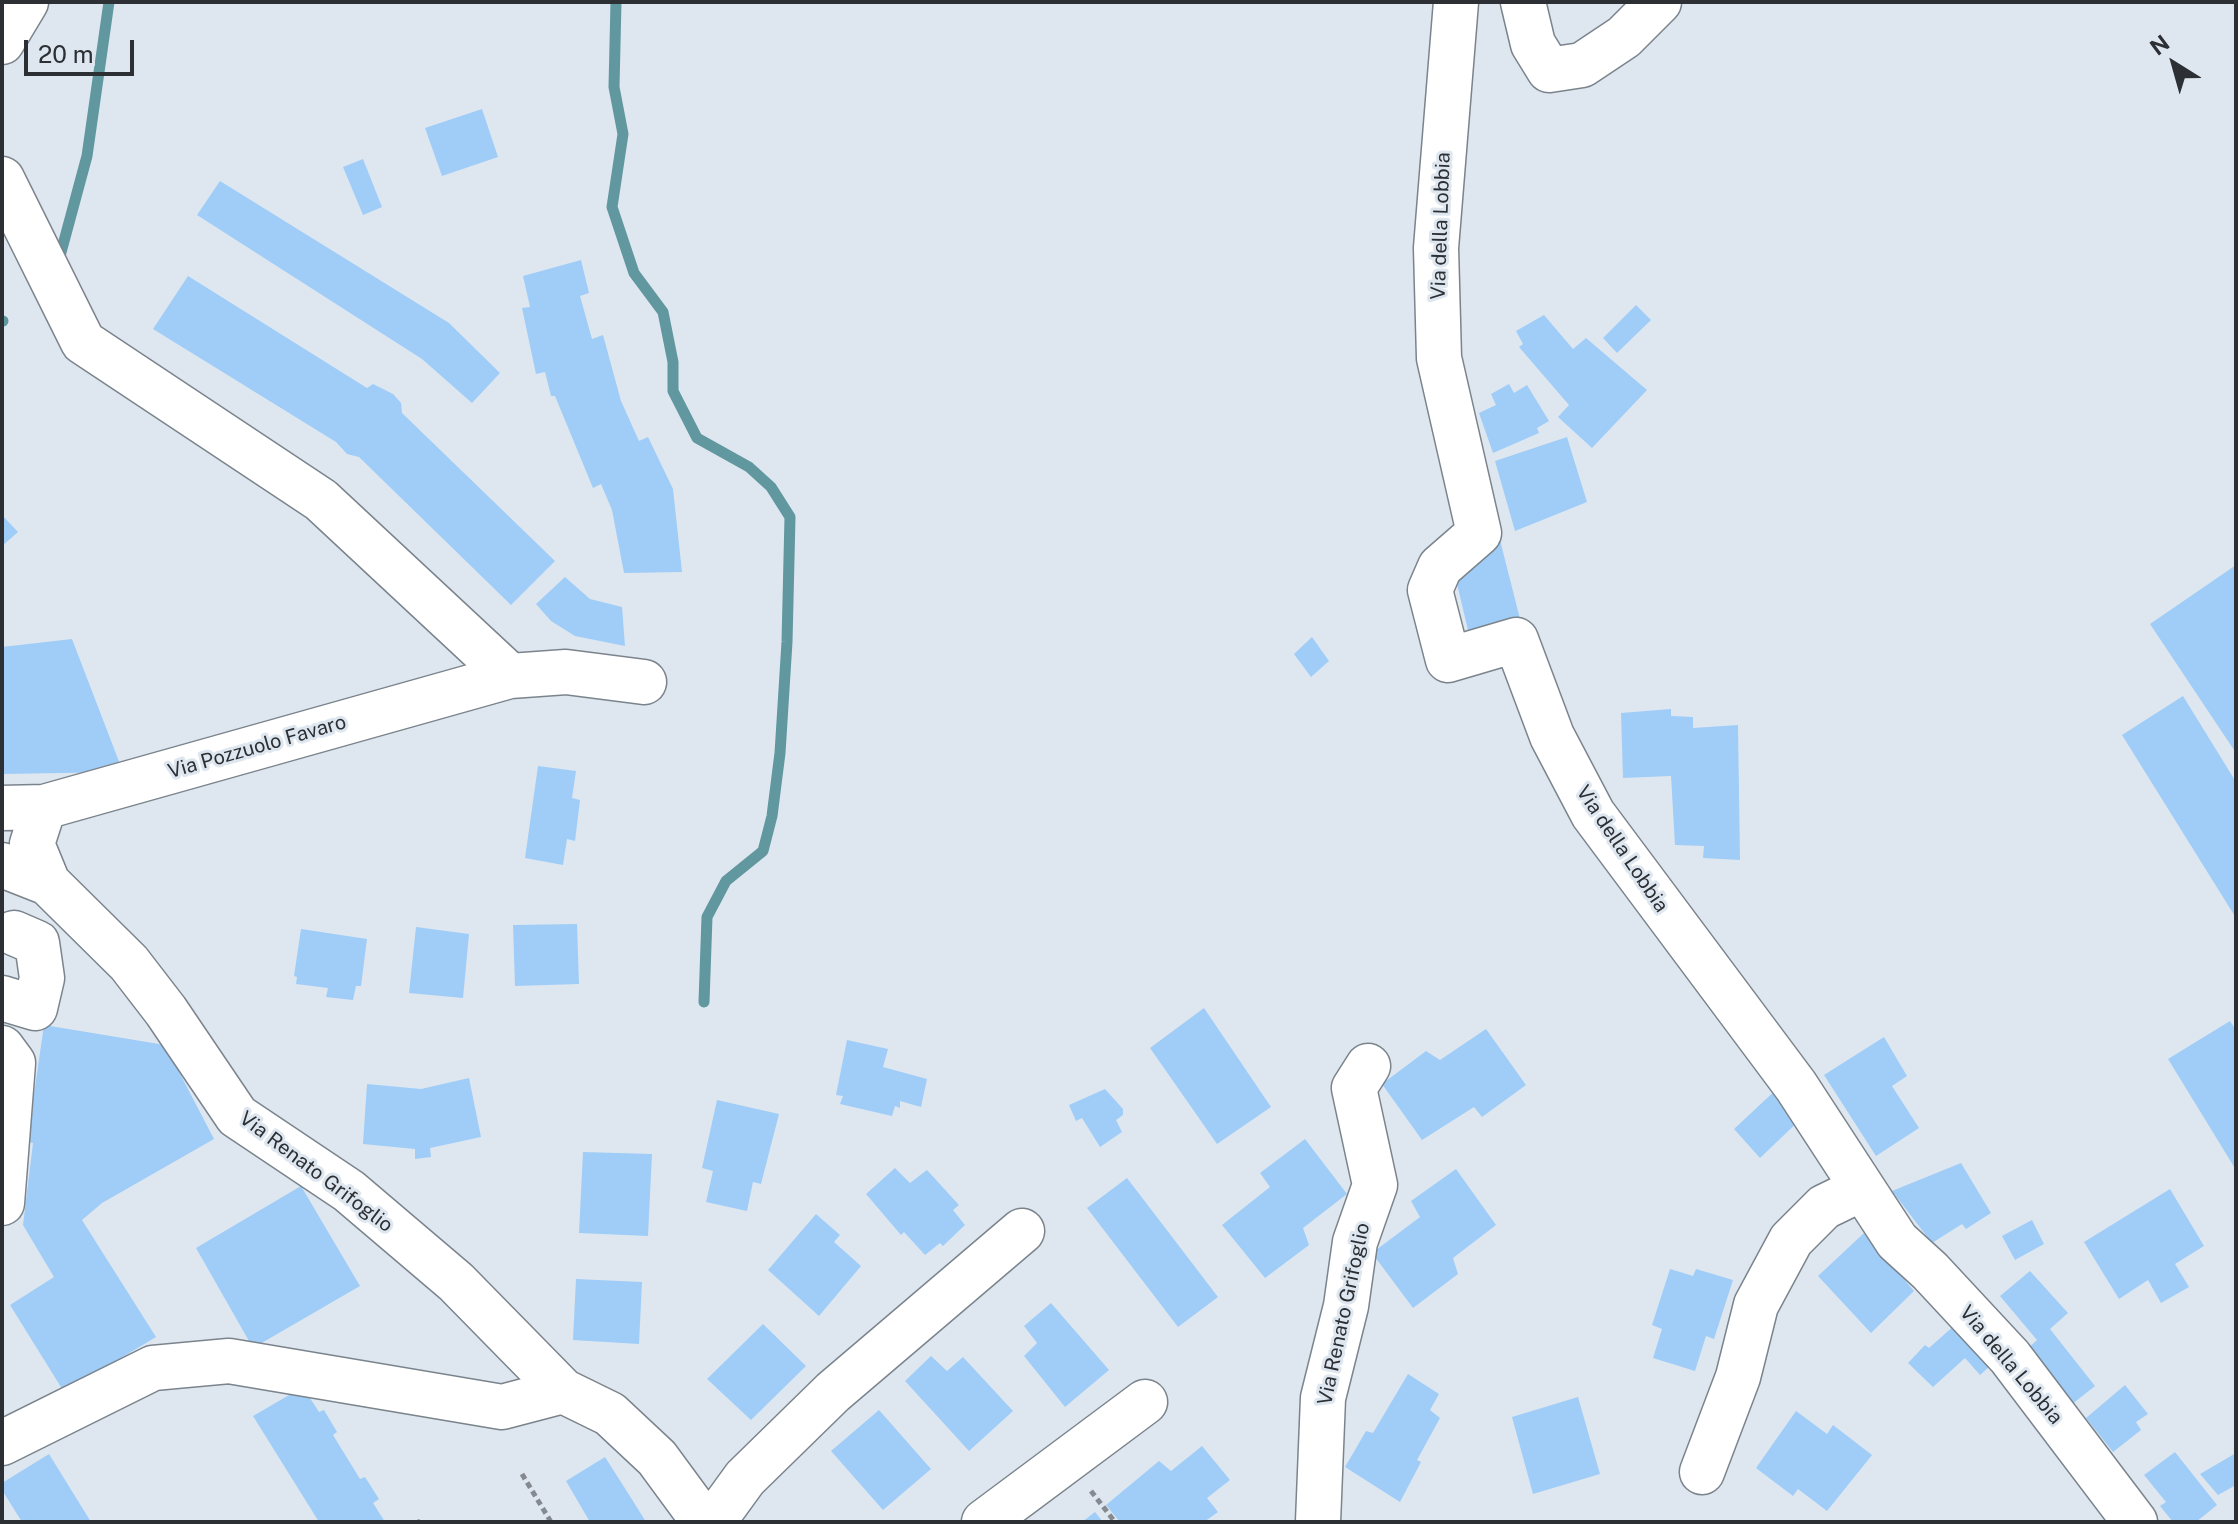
<!DOCTYPE html>
<html>
<head>
<meta charset="utf-8">
<style>
	body { margin:0 }
	#map { position:relative; width:2238px; height:1524px; overflow:hidden; background:#dee7f0; font-family:"Public Sans",sans-serif }
	canvas { display:block }
	.frame { position:absolute; inset:0; border:4px solid #2c2f33; pointer-events:none }
	.north { position:absolute; left:2134px; top:24px; width:80px; height:80px; -webkit-text-stroke:6px #dee7f0; paint-order:stroke; rotate:323deg; font-size:22px; font-weight:700; line-height:32px; text-align:center; color:#2c2f33 }
	.north::after { content:''; display:block; margin:auto; width:28px; height:36px; background:#2c2f33; clip-path:polygon(50% 0,100% 100%,50% 72%,0 100%) }
	.scale { position:absolute; left:24px; top:40px; width:110px; height:36px; box-sizing:border-box; border:4px solid #2c2f33; border-top:0; padding-left:10px; font-size:24px; line-height:28px; white-space:nowrap; color:#2c2f33; -webkit-text-stroke:6px #dee7f0; paint-order:stroke }
</style>
</head>
<body>
<div id="map">
<canvas width="2238" height="1524"></canvas>
<div class="frame"></div>
<div class="north">N</div>
<div class="scale">20 m</div>
</div>
<script>
const c = document.querySelector('canvas').getContext('2d');
c.lineJoin = 'round';
const poly = rows => new Path2D(rows.map(r => 'M' + r).join(''));
function strokePath(path, color, width, dash) { c.strokeStyle = color; c.lineWidth = width; c.lineCap = dash ? 'butt' : 'round'; c.setLineDash(dash || []); c.stroke(path); }
function fill(path, color) { c.fillStyle = color; c.fill(path, 'evenodd'); }
function write(font, color, halo, rows, align = 'center') {
  c.font = font + ' "Public Sans",sans-serif'; c.lineWidth = 6; c.setLineDash([]); c.textBaseline = 'middle'; c.strokeStyle = halo; c.fillStyle = color; for (const [text, x, y, turn = 0] of rows) {
    c.save(); c.translate(x, y); c.rotate((+turn || 0) * Math.PI / 180); c.textAlign = isNaN(turn) ? turn : align; if (halo) c.strokeText(text, 0, 0); c.fillText(text, 0, 0); c.restore();
  }
}
strokePath(poly([
	[616,2,614,87,623,134,612,207,634,273,663,312,673,362,673,391,697,438,749,467,771,487,790,517,787,642,780,753,772,816,763,851,726,881,707,917,704,1002],
	[60,256,87,156,109,2],
	[2,321,3,321]
]), '#61979f', 11);
fill(poly([
	[482,109,498,157,442,176,425,128],
	[363,159,382,207,363,215,343,167],
	[220,181,449,323,500,373,472,403,422,359,197,215],
	[581,260,589,293,580,296,592,339,603,335,621,401,639,441,648,437,673,489,682,572,624,573,612,510,601,484,593,488,555,396,551,396,545,372,536,374,522,308,530,307,523,276],
	[188,276,367,388,373,384,393,394,401,403,402,413,555,561,511,605,359,457,347,454,336,442,153,329],
	[1636,305,1651,320,1617,353,1603,338],
	[1544,315,1573,349,1586,338,1647,390,1592,448,1558,417,1569,405,1519,347,1523,344,1516,331],
	[1509,384,1514,393,1527,385,1549,421,1537,428,1539,433,1493,453,1479,413,1496,405,1491,394],
	[1567,437,1587,502,1515,531,1495,461],
	[2,515,18,532,2,546],
	[1499,536,1521,623,1469,634,1457,584,1459,563],
	[2236,565,2236,753,2150,624],
	[565,577,590,599,622,607,625,646,575,636,551,621,536,604],
	[1312,637,1329,661,1311,677,1294,654],
	[72,639,123,772,2,774,2,647],
	[2183,696,2236,782,2236,918,2122,735],
	[1671,709,1671,716,1693,717,1693,728,1738,725,1740,860,1703,858,1704,846,1675,845,1671,776,1623,778,1621,713],
	[538,766,576,771,572,798,580,800,575,841,567,839,563,865,525,858],
	[577,924,579,984,515,986,513,925],
	[416,927,469,934,463,998,409,993],
	[301,929,367,939,361,986,356,986,353,1000,326,997,328,988,296,984,297,977,294,976],
	[1204,1008,1271,1107,1217,1144,1150,1048],
	[2230,1021,2236,1030,2236,1170,2168,1059],
	[44,1025,165,1045,214,1139,102,1203,82,1220,156,1337,64,1392,10,1305,54,1277,23,1225,33,1143,27,1142],
	[1486,1029,1526,1085,1482,1117,1474,1107,1422,1140,1382,1084,1426,1051,1440,1060],
	[1884,1037,1907,1076,1892,1086,1919,1128,1876,1156,1824,1075],
	[847,1040,888,1049,883,1067,927,1079,921,1107,900,1101,900,1108,895,1106,892,1116,840,1104,843,1096,836,1095],
	[469,1078,481,1137,430,1148,431,1157,415,1159,415,1149,363,1144,367,1084,421,1089],
	[1780,1086,1805,1115,1760,1158,1734,1129],
	[1105,1089,1123,1109,1123,1115,1116,1120,1122,1132,1100,1147,1082,1118,1076,1121,1069,1105],
	[717,1100,779,1114,761,1184,753,1182,747,1211,706,1202,713,1171,702,1168],
	[1305,1139,1347,1194,1303,1228,1309,1245,1265,1278,1222,1225,1270,1187,1260,1173],
	[583,1152,652,1154,648,1236,579,1233],
	[1961,1163,1991,1213,1966,1229,1962,1224,1932,1243,1892,1191],
	[895,1168,910,1183,927,1170,959,1205,953,1210,965,1225,943,1246,940,1243,925,1255,904,1232,901,1235,866,1194],
	[1456,1169,1496,1225,1453,1258,1458,1274,1413,1308,1372,1253,1420,1217,1411,1201],
	[1127,1178,1218,1297,1178,1327,1087,1208],
	[301,1186,360,1286,253,1348,196,1248],
	[2170,1189,2204,1246,2175,1264,2189,1287,2161,1303,2148,1280,2119,1299,2084,1242],
	[816,1214,840,1235,834,1242,861,1266,819,1316,768,1270],
	[2032,1220,2044,1244,2015,1260,2002,1236],
	[1864,1233,1914,1291,1871,1333,1818,1276],
	[1670,1269,1693,1276,1696,1269,1733,1280,1714,1339,1706,1336,1695,1371,1653,1358,1662,1329,1652,1325],
	[2030,1271,2068,1313,2050,1329,2095,1386,2071,1405,2026,1350,2037,1340,2000,1296],
	[576,1279,642,1282,639,1344,573,1340],
	[1051,1303,1109,1370,1065,1407,1024,1356,1037,1343,1024,1326],
	[1965,1316,2000,1357,1980,1375,1965,1358,1933,1387,1908,1363,1925,1345,1929,1348],
	[763,1324,806,1366,751,1420,707,1379],
	[931,1356,947,1371,963,1357,1013,1411,969,1451,905,1381],
	[1408,1374,1439,1394,1430,1410,1440,1418,1417,1460,1421,1462,1400,1502,1345,1467,1366,1431,1373,1433],
	[2125,1385,2148,1414,2136,1422,2141,1430,2113,1452,2086,1418],
	[303,1387,319,1412,324,1410,337,1432,333,1435,360,1479,365,1477,379,1499,373,1503,385,1522,319,1522,253,1416],
	[1578,1397,1600,1474,1533,1494,1512,1417],
	[879,1410,931,1469,883,1510,831,1451],
	[1796,1411,1827,1434,1833,1425,1872,1455,1827,1511,1798,1489,1793,1496,1756,1468],
	[1202,1446,1230,1480,1207,1498,1218,1512,1204,1522,1120,1522,1106,1505,1159,1461,1171,1471],
	[2175,1452,2217,1505,2196,1522,2173,1522,2160,1506,2166,1502,2144,1475],
	[2236,1453,2236,1485,2218,1495,2200,1474],
	[49,1454,91,1522,22,1522,2,1490,2,1483],
	[605,1457,633,1501,646,1522,590,1522,566,1481],
	[1095,1512,1103,1522,1082,1522]
]), '#9fcdf7');
const minor = poly([
	[1456,2,1436,248,1439,358,1479,533,1440,567,1430,590,1448,660,1516,640,1552,736,1593,814,1796,1086,1897,1241,1930,1271,2010,1357,2135,1522],
	[1523,2,1533,44,1549,70,1582,65,1624,37,1659,2],
	[2,42,26,2],
	[2,179,83,342,321,500,510,676],
	[44,807,32,844,48,883,129,963,166,1011,237,1116,349,1191,456,1282,563,1391,610,1414,657,1458,704,1522],
	[2,808,44,807,510,676,566,672,644,682],
	[2,865,48,883],
	[2,998,35,1008,42,978,37,943,14,933],
	[2,1048,13,1063,2,1203],
	[2,1443,153,1368,229,1361,502,1407,563,1391],
	[1702,1472,1738,1377,1756,1305,1791,1240,1824,1207,1861,1189],
	[713,1522,745,1478,833,1392,1022,1231],
	[984,1522,1145,1402],
	[1318,1522,1323,1398,1346,1306,1355,1242,1375,1185,1354,1088,1368,1066]
]);
strokePath(minor, '#7b848c', 47);
strokePath(poly([
	[522,1474,551,1522],
	[1091,1491,1115,1522],
	[417,1520,418,1522]
]), '#848a90', 5, [6, 4]);
strokePath(minor, '#fff', 44);
write('20px', '#2c2f33', '#dee7f0', [
	["Via della Lobbia",1441,226,-88],
	["Via Pozzuolo Favaro",257,747,-16],
	["Via della Lobbia",1622,849,56],
	["Via Renato Grifoglio",316,1172,37],
	["Via Renato Grifoglio",1344,1314,-78],
	["Via della Lobbia",2011,1365,50]
]);
</script>
</body>
</html>
